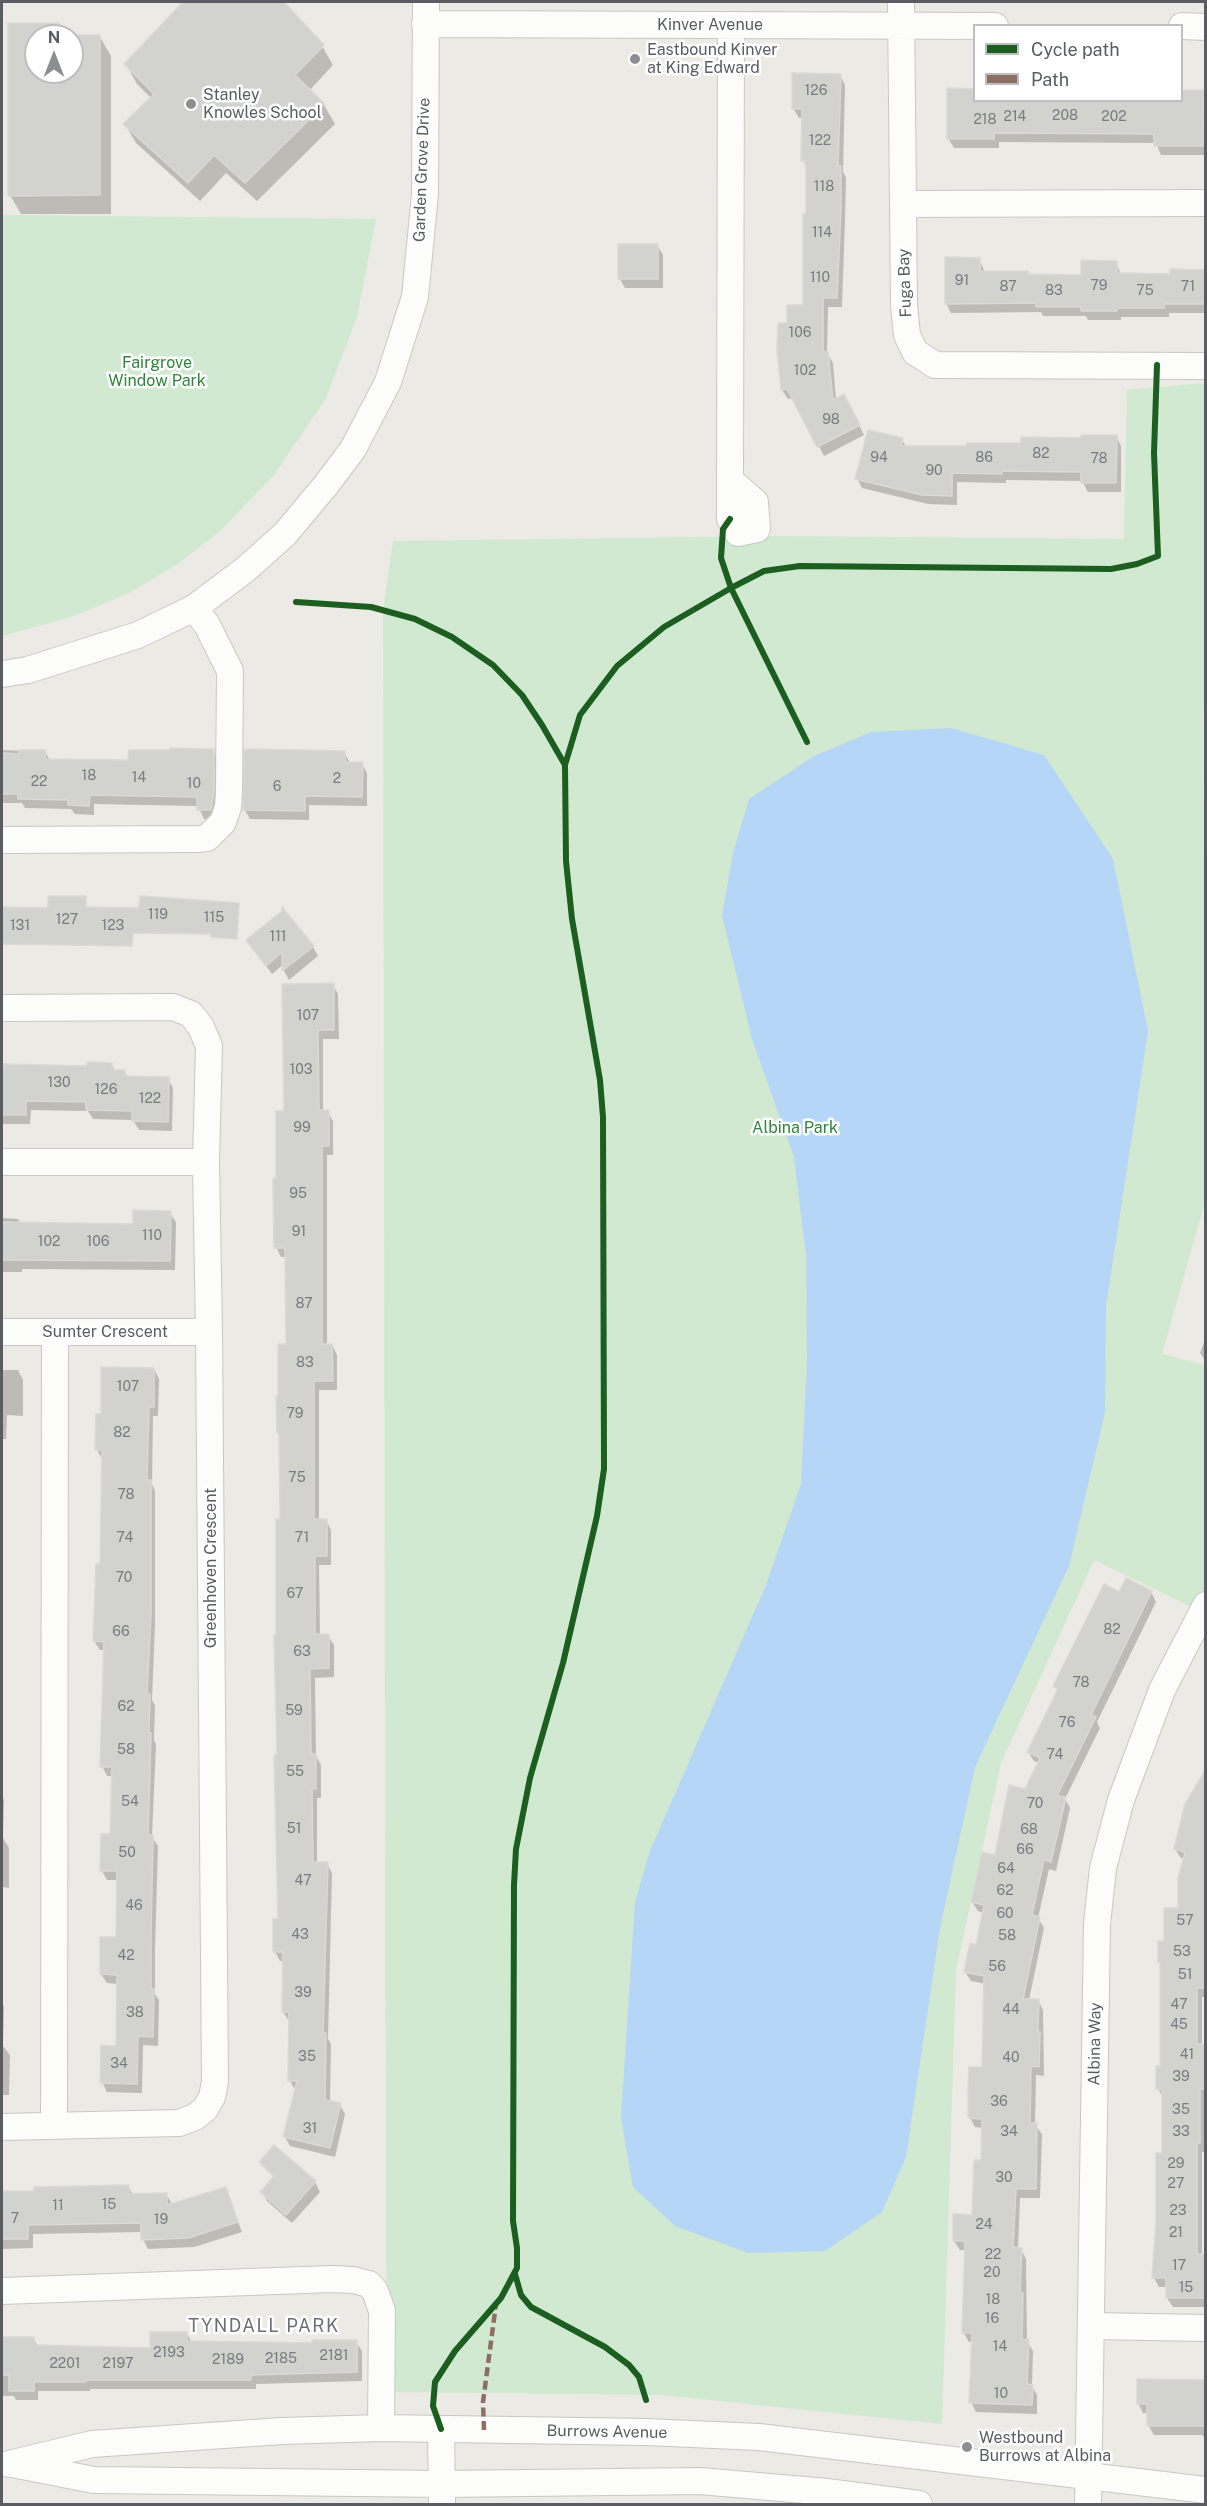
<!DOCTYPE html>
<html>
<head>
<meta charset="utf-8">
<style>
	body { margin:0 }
	#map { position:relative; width:1207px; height:2506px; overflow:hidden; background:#ebeae4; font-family:"Public Sans",sans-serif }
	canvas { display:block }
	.frame { position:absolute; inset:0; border:3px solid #595d63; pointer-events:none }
	.legend { position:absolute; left:973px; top:24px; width:210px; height:78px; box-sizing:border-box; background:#fff; border:2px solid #bdbec1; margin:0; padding:8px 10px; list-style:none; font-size:18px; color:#595d63 }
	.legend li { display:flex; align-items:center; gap:12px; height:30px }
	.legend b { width:30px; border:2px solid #bdbec1 }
	.north { position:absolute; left:24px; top:24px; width:60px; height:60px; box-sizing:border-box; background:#fff; border:2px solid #bdbec1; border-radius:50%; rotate:0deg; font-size:16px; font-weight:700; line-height:24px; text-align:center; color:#595d63 }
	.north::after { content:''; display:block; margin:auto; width:21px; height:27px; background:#8c8e90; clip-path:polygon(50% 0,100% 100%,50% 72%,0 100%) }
</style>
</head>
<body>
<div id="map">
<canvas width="1207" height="2506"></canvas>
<div class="frame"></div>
<ul class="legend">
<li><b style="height:8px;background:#1b5e20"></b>Cycle path</li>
<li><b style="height:8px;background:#8d6e63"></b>Path</li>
</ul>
<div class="north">N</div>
</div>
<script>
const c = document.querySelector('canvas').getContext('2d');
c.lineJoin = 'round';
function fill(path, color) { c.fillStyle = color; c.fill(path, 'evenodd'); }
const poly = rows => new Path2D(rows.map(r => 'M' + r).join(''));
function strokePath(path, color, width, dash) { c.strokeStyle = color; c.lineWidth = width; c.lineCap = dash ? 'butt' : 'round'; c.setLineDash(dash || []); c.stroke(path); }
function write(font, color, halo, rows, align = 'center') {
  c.font = font + ' "Public Sans",sans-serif'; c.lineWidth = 5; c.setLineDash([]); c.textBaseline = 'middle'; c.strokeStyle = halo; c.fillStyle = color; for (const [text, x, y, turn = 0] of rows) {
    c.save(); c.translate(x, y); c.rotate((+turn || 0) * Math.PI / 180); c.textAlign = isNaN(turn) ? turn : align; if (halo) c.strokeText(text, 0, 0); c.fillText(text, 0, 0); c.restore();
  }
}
fill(poly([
	[2,215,376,219,357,317,326,398,274,475,222,529,179,563,129,593,74,616,2,636],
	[1205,383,1206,711,1203,711,1206,1198,1162,1354,1205,1365,1205,1603,1202,1612,1094,1560,1001,1763,956,1970,942,2424,661,2395,390,2392,386,2264,383,612,393,541,775,536,1124,539,1127,390]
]), '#d1e9d0');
fill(poly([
	[951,728,1044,755,1113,859,1148,1031,1106,1306,1105,1412,1069,1566,975,1767,940,1928,906,2157,882,2212,825,2251,748,2253,675,2226,633,2187,621,2118,635,1902,650,1851,766,1585,801,1484,807,1361,806,1256,794,1157,752,1039,722,916,733,853,749,799,814,756,871,732]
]), '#b6d6f7');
fill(poly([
	[185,2,282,2,322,46,333,65,309,91,324,105,335,124,257,201,226,173,200,201,136,143,125,124,151,98,137,84,126,64],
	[10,24,58,24,65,36,36,36,36,72,72,72,72,37,100,37,111,56,111,214,21,214,10,195],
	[840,75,845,85,843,172,846,177,845,219,842,307,828,307,827,353,833,363,836,399,849,405,864,435,824,456,794,398,788,399,782,390,788,324,804,306,808,169,803,160,803,118,799,118,793,108],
	[1182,91,1206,91,1206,155,1161,155,1156,143,999,142,999,148,954,148,948,138,974,100,1182,100],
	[657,245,663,255,663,288,625,288,620,279],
	[979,259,985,272,1027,272,1029,276,1083,276,1116,262,1121,275,1171,275,1206,271,1206,313,1169,313,1169,317,1121,317,1121,320,1088,320,1086,316,1043,316,1041,312,951,313,946,303],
	[1116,436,1121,446,1121,492,1088,492,1082,481,1006,480,1006,483,957,482,957,505,928,504,862,488,857,478,902,440,907,448,1022,445],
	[2,750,45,752,50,760,130,762,213,751,219,760,216,819,204,819,198,806,94,804,94,815,75,814,71,809,25,808,22,803,2,803],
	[344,752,350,763,362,764,367,773,367,806,309,805,309,820,250,819,244,809],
	[248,941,313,947,318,956,289,980,284,971,284,964,272,974],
	[333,985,338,994,339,1039,323,1039,323,1112,328,1112,333,1121,333,1155,327,1155,327,1345,332,1345,337,1355,337,1390,319,1390,319,1520,326,1520,331,1530,331,1565,319,1565,320,1636,328,1636,334,1645,334,1677,315,1678,316,1756,321,1765,321,1798,317,1798,317,1864,327,1864,332,1873,328,2039,331,2044,330,2102,340,2105,345,2114,335,2157,290,2146,285,2137,296,2091,290,2081,289,2021,283,2012,284,1961,280,1961,275,1952,279,1920,278,1636,281,1520,281,1437,278,1432,287,1346,287,1257,281,1257,276,1247,278,1180,285,1112],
	[111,1064,116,1072,125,1072,128,1078,168,1079,173,1088,172,1131,139,1130,133,1120,93,1119,88,1111,31,1110,30,1124,2,1124,2,1067,89,1067],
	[170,1213,176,1222,175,1270,22,1269,22,1272,2,1272,2,1218,18,1219,21,1224,134,1226],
	[1206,1337,1206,1362,1200,1353],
	[154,1369,159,1379,158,1416,153,1416,152,1484,155,1491,155,1624,152,1700,155,1705,154,1740,156,1744,152,1837,158,1846,155,1949,155,1994,159,2000,158,2046,143,2045,142,2093,107,2092,102,2082,117,2047,118,1984,107,1983,101,1974,117,1939,118,1880,107,1880,102,1871,112,1836,113,1776,107,1776,102,1766,105,1650,100,1650,94,1641,101,1566,102,1459,97,1450,102,1415],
	[2,1370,18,1370,23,1380,23,1416,7,1415,6,1439,2,1439],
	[1151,1592,1156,1602,1097,1722,1100,1728,1065,1799,1070,1808,1056,1871,1049,1869,1038,1918,1044,1928,1029,2000,1038,2000,1043,2010,1044,2076,1036,2075,1035,2125,1042,2134,1040,2198,1020,2198,1018,2249,1021,2249,1026,2259,1027,2341,1033,2351,1032,2386,1037,2395,1037,2414,976,2412,971,2402,973,2342,969,2342,963,2332,966,2250,960,2250,954,2241,974,2216,982,2162,983,2128,975,2127,970,2118,984,2069,986,1984,971,1981,965,1972,977,1947,984,1913,978,1911,972,1902,1039,1763,1034,1761,1028,1752,1058,1692,1055,1686,1119,1594],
	[1206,1771,1206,1997,1202,1997,1202,2045,1206,2045,1206,2098,1204,2152,1202,2152,1202,2256,1206,2256,1206,2307,1173,2307,1167,2298,1167,2287,1159,2287,1154,2278,1163,2154,1163,2098,1158,2088,1162,2067,1162,1965,1160,1962,1180,1910,1185,1859,1181,1858,1175,1849],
	[2,1795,4,1800,3,1838,9,1848,9,1888,3,1887,2,1951],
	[2,2002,4,2007,3,2046,10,2055,9,2095,2,2095],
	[261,2163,315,2182,320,2192,292,2223,267,2201,262,2192,274,2178],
	[128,2186,133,2195,166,2194,172,2204,225,2189,242,2232,194,2247,148,2249,143,2239,143,2232,33,2234,33,2248,2,2249,2,2195],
	[186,2333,192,2342,313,2344,356,2342,362,2351,362,2381,256,2384,256,2389,90,2389,90,2391,38,2391,38,2400,16,2400,14,2396,2,2396,2,2338,33,2338,38,2347,152,2349],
	[1206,2381,1206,2439,1202,2435,1154,2435,1148,2425,1148,2413,1143,2413,1138,2403]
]), '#0003');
const building = poly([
	[183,2,284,2,324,45,295,75,325,104,245,183,214,155,188,183,123,124,154,94,124,64,183,2],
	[8,23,59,23,59,35,100,35,100,195,8,196,8,23],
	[36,36,72,36,72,72,36,72,36,36],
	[792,73,841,74,838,166,841,166,841,209,837,298,823,298,823,352,828,352,833,400,844,394,860,425,817,447,787,389,781,390,777,349,778,323,787,323,787,305,803,305,803,214,806,214,806,161,801,161,802,109,792,109,792,73],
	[947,88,975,89,975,100,1182,100,1182,90,1204,90,1203,146,1154,146,1154,134,994,133,994,139,947,139,947,88],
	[618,244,658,244,658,279,618,279,618,244],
	[945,257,980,258,980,271,1028,271,1028,274,1081,275,1081,260,1117,261,1117,273,1170,274,1170,269,1206,270,1206,304,1164,304,1164,308,1117,308,1117,311,1081,311,1081,307,1036,307,1036,303,945,304,945,257],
	[868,430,903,438,901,446,966,446,967,443,1021,443,1021,437,1081,438,1081,435,1117,435,1116,483,1081,483,1081,472,1002,471,1002,474,952,473,952,496,922,495,855,479,868,430],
	[170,748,214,749,214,791,211,810,197,810,197,797,90,795,89,806,68,805,68,800,18,799,18,794,2,794,2,753,19,754,19,750,46,750,45,759,128,760,129,750,170,750,170,748],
	[249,749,345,751,345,762,363,762,362,797,305,796,305,811,243,810,244,750,249,749],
	[48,896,86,896,86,907,139,908,140,896,239,903,237,939,211,937,211,934,133,933,132,946,2,944,2,907,48,908,48,896],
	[282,907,314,946,282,971,282,952,266,966,246,940,282,911,282,907],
	[334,983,334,1030,318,1030,319,1110,329,1110,329,1146,322,1146,322,1344,332,1344,333,1381,314,1381,314,1519,327,1519,327,1556,315,1556,315,1634,329,1634,329,1668,310,1669,311,1754,316,1754,316,1789,312,1789,313,1862,328,1862,323,2033,326,2033,325,2100,341,2103,330,2148,283,2137,297,2081,288,2081,289,2012,282,2012,283,1952,273,1952,273,1919,278,1919,274,1755,277,1754,274,1635,276,1635,276,1519,280,1519,279,1433,277,1433,276,1396,278,1396,278,1344,286,1344,285,1248,274,1248,273,1179,276,1178,276,1111,284,1111,282,984,334,983],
	[87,1062,112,1063,112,1070,125,1070,125,1076,169,1077,168,1122,132,1121,132,1111,86,1110,86,1102,26,1101,26,1115,2,1115,2,1064,87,1066,87,1062],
	[133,1210,171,1211,170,1261,2,1260,2,1222,133,1224,133,1210],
	[101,1367,154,1368,154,1407,149,1407,147,1480,151,1480,151,1614,147,1694,150,1694,149,1733,151,1733,148,1835,153,1835,151,1938,151,1989,154,1989,153,2037,138,2036,137,2084,100,2083,101,2045,116,2046,117,1975,100,1974,100,1937,116,1937,117,1871,100,1871,101,1834,110,1834,112,1767,100,1767,104,1642,93,1641,96,1564,100,1564,102,1450,95,1450,96,1414,101,1414,101,1367],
	[1126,1578,1152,1591,1091,1715,1096,1717,1057,1796,1066,1797,1051,1862,1044,1860,1038,1887,1032,1915,1040,1917,1023,1999,1039,1999,1038,2032,1040,2032,1039,2067,1031,2066,1030,2123,1037,2123,1036,2189,1016,2189,1013,2247,1022,2248,1020,2292,1023,2293,1022,2339,1029,2340,1027,2384,1033,2385,1032,2405,969,2403,972,2333,962,2333,965,2241,953,2241,953,2214,972,2215,974,2160,981,2160,982,2119,968,2118,968,2093,969,2067,982,2067,984,1976,964,1972,970,1943,976,1945,984,1905,971,1902,982,1852,995,1855,1009,1785,1025,1789,1040,1758,1027,1752,1058,1689,1053,1686,1104,1584,1119,1592,1126,1578],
	[1206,1769,1206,1988,1197,1988,1197,2044,1206,2044,1206,2089,1200,2089,1200,2143,1197,2143,1197,2254,1206,2254,1206,2298,1166,2298,1166,2278,1152,2278,1156,2221,1156,2153,1162,2153,1162,2089,1156,2089,1156,2066,1160,2066,1160,1962,1158,1962,1158,1941,1164,1941,1164,1908,1178,1908,1178,1879,1185,1852,1174,1849,1185,1804,1206,1769],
	[274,2145,316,2181,286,2215,260,2192,274,2176,259,2162,274,2145],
	[129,2185,129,2194,167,2193,167,2205,226,2187,238,2222,188,2238,141,2240,141,2223,28,2225,28,2239,2,2239,2,2191,34,2191,34,2187,129,2185],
	[150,2332,187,2332,187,2341,312,2343,312,2340,357,2340,357,2372,251,2375,251,2380,86,2380,86,2382,34,2382,34,2391,9,2391,9,2375,2,2375,2,2337,34,2337,34,2345,150,2348,150,2332],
	[1137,2379,1206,2380,1206,2426,1147,2426,1147,2404,1137,2404,1137,2379]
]);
fill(building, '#d2d2ce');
strokePath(building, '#dad9d4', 1.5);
const minor = poly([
	[901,2,904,306,907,335,915,352,935,365,1206,366],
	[425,24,995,26],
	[1182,26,1206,27],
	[903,204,1206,203],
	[730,480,755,502,757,529,738,533,730,519,730,480,731,25],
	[2,674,28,670,138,635,194,608,246,569,285,534,326,485,353,449,388,382,415,297,425,194,426,2],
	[2,840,200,839,207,838,223,822,228,807,229,792,230,671,207,625,194,608],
	[2,1008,173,1007,191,1014,201,1027,209,1046,206,1162,209,1332,215,2082,212,2097,205,2109,195,2117,179,2123,2,2127],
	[2,1162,206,1162],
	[2,1332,209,1332],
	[54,2125,55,1332],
	[2,2291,332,2279,353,2280,369,2284,375,2291,382,2311,381,2428],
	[1091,2326,1206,2328],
	[441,2429,442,2504],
	[9,2464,92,2444,282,2431,381,2428,646,2432,759,2437,1206,2490],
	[17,2465,94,2480,442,2484,700,2481,827,2492,919,2504],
	[1088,2504,1097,1924,1103,1868,1121,1800,1162,1690,1206,1605]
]);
strokePath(minor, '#c7c8c6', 28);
strokePath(minor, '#fcfcfb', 26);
strokePath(poly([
	[484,2430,483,2402,496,2304]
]), '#8d6e63', 4.5, [9, 4.5]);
strokePath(poly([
	[296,602,371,607,415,619,452,637,493,665,522,695,542,725,565,765,566,861,572,919,600,1080,603,1117,604,1469,597,1516,563,1663,530,1778,516,1849,514,1885,513,2221,517,2248,517,2268,501,2298,455,2351,435,2382,433,2406,441,2429],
	[807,742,731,588,764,571,800,566,1111,569,1137,564,1158,556,1154,453,1157,365],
	[565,765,580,715,617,666,664,627,731,588,721,558,723,529,730,519],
	[515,2274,521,2295,531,2307,605,2347,629,2365,639,2377,646,2400]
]), '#1b5e20', 6);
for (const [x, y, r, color] of [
	[635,59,6,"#8c8e90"],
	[191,104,6,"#8c8e90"],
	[967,2447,6,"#8c8e90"]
]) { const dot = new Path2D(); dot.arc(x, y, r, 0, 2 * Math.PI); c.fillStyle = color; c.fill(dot); strokePath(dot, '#fff', 2); }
write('14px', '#787c7f', null, [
	["126",816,91],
	["208",1065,116],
	["214",1015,117],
	["202",1114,117],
	["218",985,120],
	["122",820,141],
	["118",824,187],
	["114",822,233],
	["110",820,278],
	["91",962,281],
	["79",1099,286],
	["87",1008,287],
	["71",1188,287],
	["83",1054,291],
	["75",1145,291],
	["106",800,333],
	["102",805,371],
	["98",831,420],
	["82",1041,454],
	["94",879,458],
	["86",984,458],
	["78",1099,459],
	["90",934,471],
	["18",89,776],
	["14",139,778],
	["2",337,779],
	["22",39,782],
	["10",194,784],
	["6",277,787],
	["119",158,915],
	["115",214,918],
	["127",67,920],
	["131",20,926],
	["123",113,926],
	["111",278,937],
	["107",308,1016],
	["103",301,1070],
	["130",59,1083],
	["126",106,1090],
	["122",150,1099],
	["99",302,1128],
	["95",298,1194],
	["91",299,1232],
	["110",152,1236],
	["102",49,1242],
	["106",98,1242],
	["87",304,1304],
	["83",305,1363],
	["107",128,1387],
	["79",295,1414],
	["82",122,1433],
	["75",297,1478],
	["78",126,1495],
	["74",125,1538],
	["71",302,1538],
	["70",124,1578],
	["67",295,1594],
	["82",1112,1630],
	["66",121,1632],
	["63",302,1652],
	["78",1081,1683],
	["62",126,1707],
	["59",294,1711],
	["76",1067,1723],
	["58",126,1750],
	["74",1055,1755],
	["55",295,1772],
	["54",130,1802],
	["70",1035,1804],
	["51",294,1829],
	["68",1029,1830],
	["66",1025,1850],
	["50",127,1853],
	["64",1006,1869],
	["47",303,1881],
	["62",1005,1891],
	["46",134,1906],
	["60",1005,1914],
	["57",1185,1921],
	["43",300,1935],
	["58",1007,1936],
	["53",1182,1952],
	["42",126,1956],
	["56",997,1967],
	["51",1185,1975],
	["39",303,1993],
	["47",1179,2005],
	["44",1011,2010],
	["38",135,2013],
	["45",1179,2025],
	["41",1187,2055],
	["35",307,2057],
	["40",1011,2058],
	["34",119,2064],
	["39",1181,2077],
	["36",999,2102],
	["35",1181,2110],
	["31",310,2129],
	["34",1009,2132],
	["33",1181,2132],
	["29",1176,2164],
	["30",1004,2178],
	["27",1176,2184],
	["15",109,2205],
	["11",58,2206],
	["23",1178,2211],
	["7",15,2219],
	["19",161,2220],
	["24",984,2225],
	["21",1176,2233],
	["22",993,2255],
	["17",1179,2266],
	["20",992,2273],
	["15",1186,2288],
	["18",993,2300],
	["16",992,2319],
	["14",1000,2347],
	["2193",169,2353],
	["2181",334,2356],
	["2185",281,2359],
	["2189",228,2360],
	["2201",65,2364],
	["2197",118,2364],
	["10",1001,2394]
]);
write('16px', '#595d63', '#fff', [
	["Kinver Avenue",710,25],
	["Garden Grove Drive",422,170,-88],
	["Fuga Bay",905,283,-92],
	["Sumter Crescent",105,1332],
	["Greenhoven Crescent",211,1568,-90],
	["Albina Way",1095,2044,-89],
	["Burrows Avenue",607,2432,1]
]);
write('16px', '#595d63', '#fff', [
	["Eastbound Kinver",647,50],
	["at King Edward",647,68],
	["Stanley",203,95],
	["Knowles School",203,113],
	["Westbound",979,2438],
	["Burrows at Albina",979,2456]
], 'left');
write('16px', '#2e863a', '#fff', [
	["Fairgrove",157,363],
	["Window Park",157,381],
	["Albina Park",795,1128]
]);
c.letterSpacing = '1.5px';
write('18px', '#6a6f75', '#fff', [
	["TYNDALL PARK",264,2326]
]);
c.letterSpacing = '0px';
</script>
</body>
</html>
